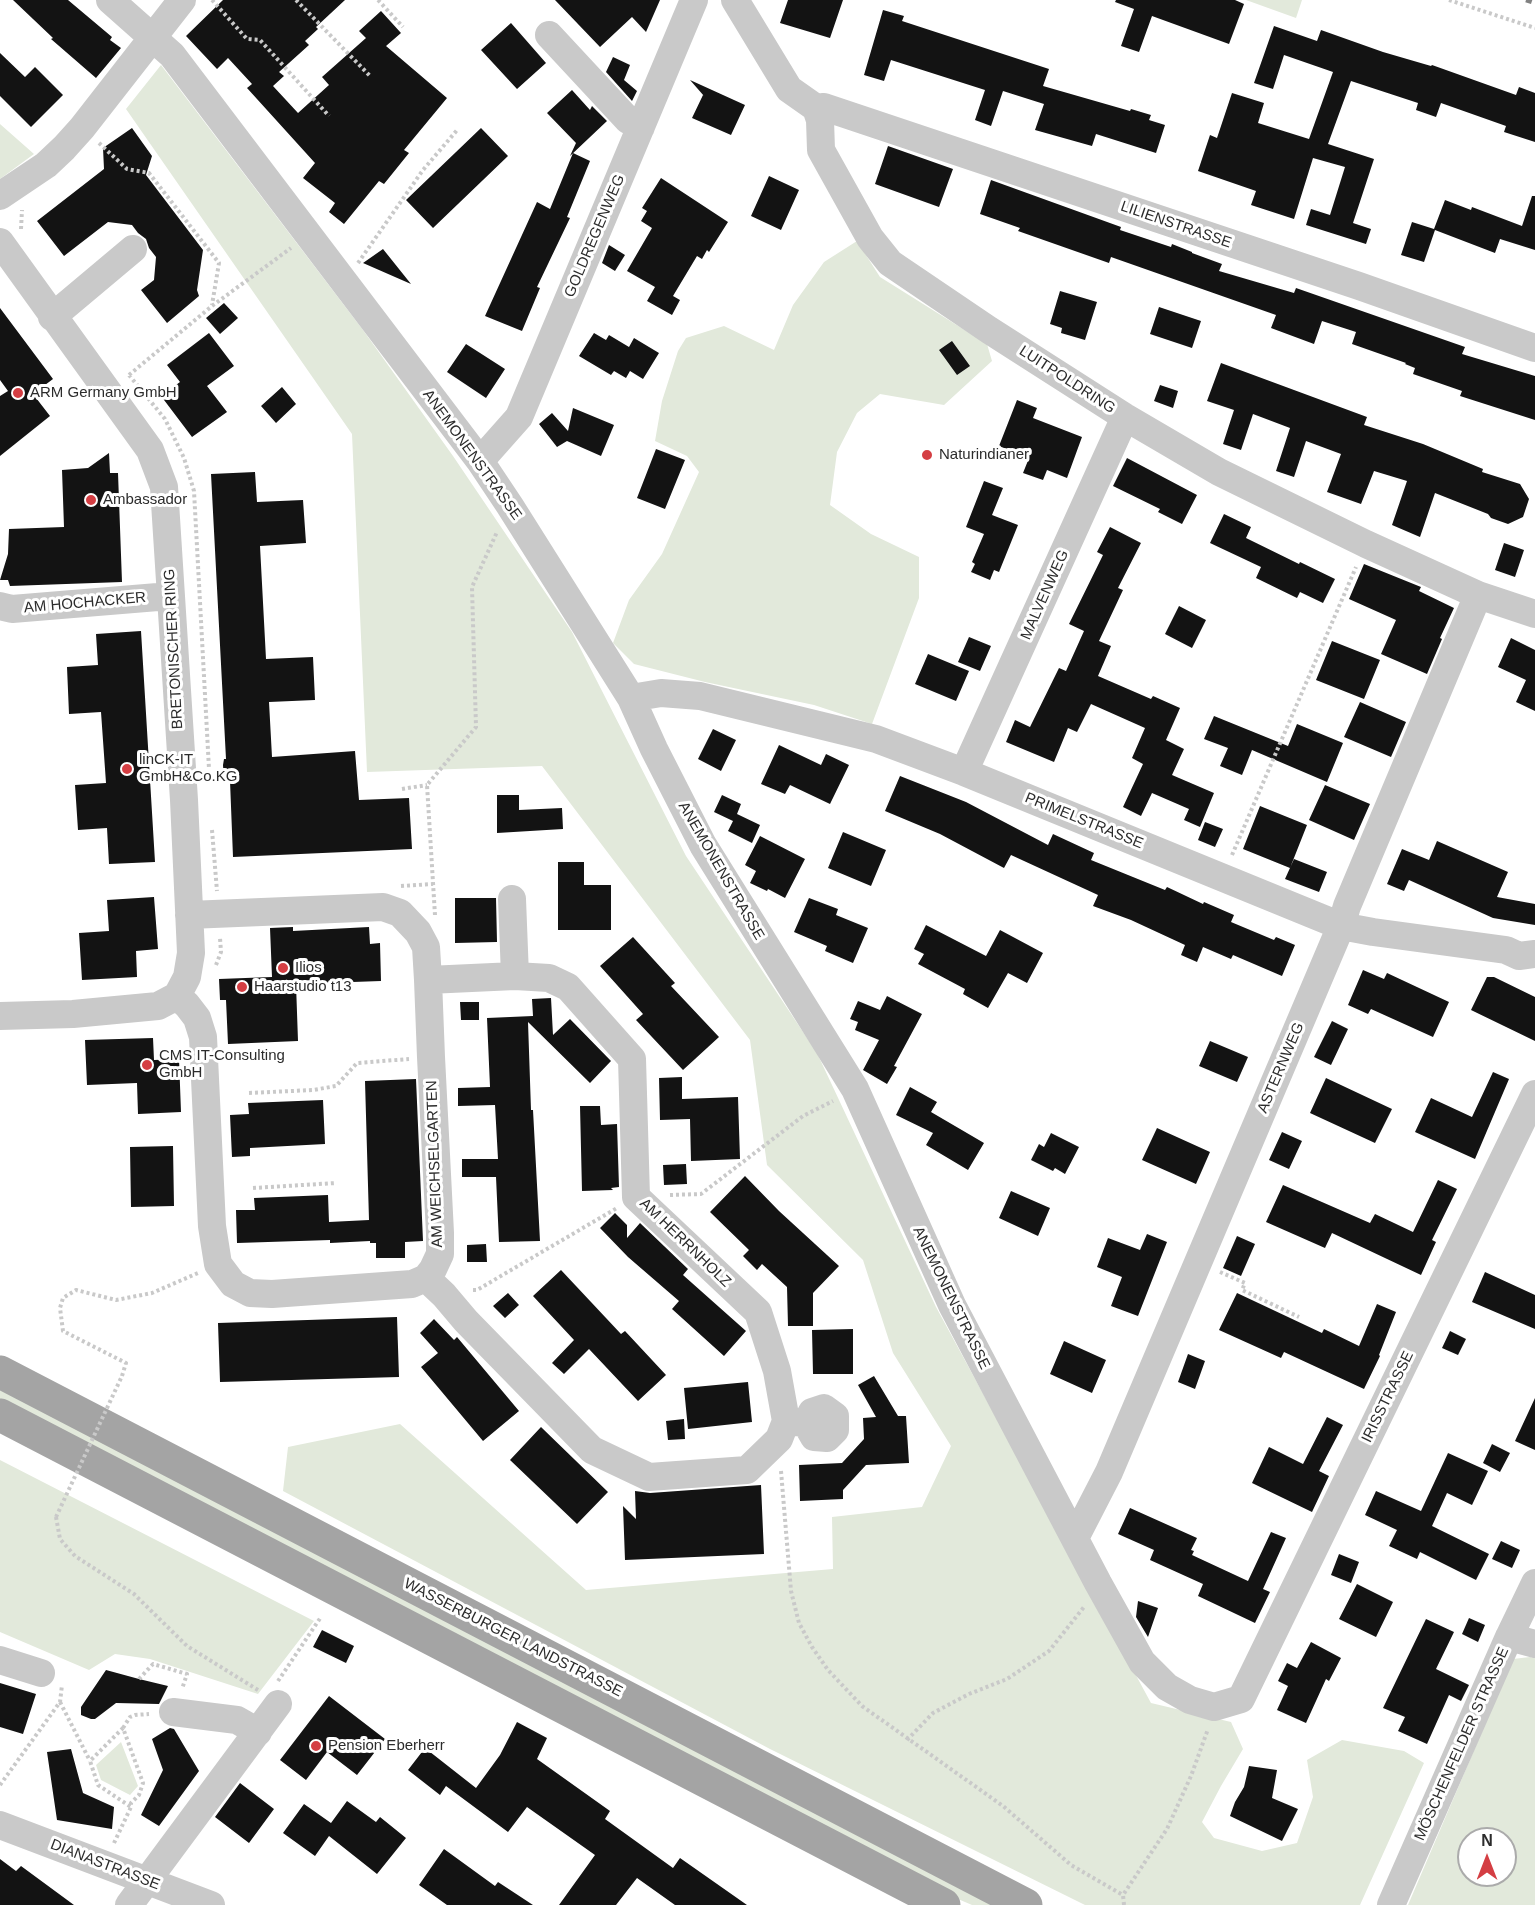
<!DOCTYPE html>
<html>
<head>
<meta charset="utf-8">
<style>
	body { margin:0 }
	#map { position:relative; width:1535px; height:1905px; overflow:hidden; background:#fff; font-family:Arial,sans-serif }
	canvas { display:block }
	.north { position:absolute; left:1457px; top:1827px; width:60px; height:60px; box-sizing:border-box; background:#fff; border:2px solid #ababab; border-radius:50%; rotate:0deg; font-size:16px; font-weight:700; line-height:24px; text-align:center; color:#2c2c2c }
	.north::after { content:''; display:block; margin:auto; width:21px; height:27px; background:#d43e43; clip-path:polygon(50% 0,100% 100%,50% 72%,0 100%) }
</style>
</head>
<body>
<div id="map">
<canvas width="1535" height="1905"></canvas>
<div class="north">N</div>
</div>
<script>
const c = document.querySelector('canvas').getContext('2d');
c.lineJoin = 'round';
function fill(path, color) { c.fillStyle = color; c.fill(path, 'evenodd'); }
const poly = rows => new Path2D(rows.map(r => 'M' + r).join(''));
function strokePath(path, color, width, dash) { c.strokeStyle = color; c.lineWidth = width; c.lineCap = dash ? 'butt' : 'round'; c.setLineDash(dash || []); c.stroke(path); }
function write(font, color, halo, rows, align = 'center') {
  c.font = font + ' Arial,sans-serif'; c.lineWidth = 6; c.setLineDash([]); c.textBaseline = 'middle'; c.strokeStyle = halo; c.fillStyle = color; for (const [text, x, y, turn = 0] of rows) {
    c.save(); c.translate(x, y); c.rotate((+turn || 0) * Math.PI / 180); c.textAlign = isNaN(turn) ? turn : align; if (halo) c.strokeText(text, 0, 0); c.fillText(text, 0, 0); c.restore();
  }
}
fill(poly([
	[1246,0,1302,0,1296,18],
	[161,65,363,330,453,456,572,632,686,856,817,1053,936,1307,1151,1703,1231,1722,1243,1749,1221,1786,1202,1822,1214,1838,1262,1851,1297,1843,1313,1797,1307,1760,1342,1740,1404,1751,1424,1763,1360,1905,1085,1905,770,1749,283,1491,288,1447,400,1424,586,1590,833,1569,832,1517,922,1507,951,1446,893,1353,863,1260,767,1165,750,1040,542,766,367,772,352,434,126,109],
	[0,124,34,154,0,179],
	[857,241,880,277,987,344,992,361,944,405,880,394,857,413,837,452,830,505,871,534,919,557,919,598,872,724,814,705,705,682,634,664,613,643,629,600,662,554,699,472,687,456,655,441,662,401,678,351,686,338,724,326,774,350,793,305,824,262],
	[0,1387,1003,1905,972,1905,930,1887,0,1409],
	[0,1460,314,1621,258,1694,150,1659,115,1654,89,1670,0,1632],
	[1530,1657,1535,1658,1535,1905,1408,1905,1513,1659],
	[1469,1839,1505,1839,1505,1875,1469,1875],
	[121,1742,138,1786,130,1795,101,1780,96,1765]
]), '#e2e9db');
fill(poly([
	[13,0,68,0,112,37,110,40,121,48,96,78,51,39,53,38],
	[223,0,345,0,316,27,318,29,305,41,309,45,279,72,284,76,273,86,298,113,329,85,322,77,366,38,359,31,381,11,401,33,386,46,447,98,404,150,409,153,384,184,379,181,344,224,329,212,335,203,303,178,315,163,247,88,252,84,228,58,217,69,186,36],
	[555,0,660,0,646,32,632,17,600,47],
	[788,0,843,0,830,38,780,23],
	[1116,0,1235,0,1244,4,1229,44,1152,16,1139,52,1121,46,1134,9,1115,2],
	[883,10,904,16,902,21,1049,69,1043,86,1130,111,1131,109,1151,115,1149,120,1165,125,1156,153,1096,134,1092,146,1035,130,1044,104,1003,91,991,126,975,120,985,90,891,60,884,81,864,75],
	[511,23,546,63,517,89,481,50],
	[1274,26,1317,41,1321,30,1383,52,1431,66,1432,65,1516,95,1519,87,1535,93,1535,142,1504,132,1506,126,1441,103,1436,117,1416,110,1418,103,1351,81,1328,144,1374,159,1353,223,1371,229,1366,244,1306,225,1311,209,1330,215,1345,167,1313,158,1294,219,1251,205,1256,191,1198,171,1210,135,1217,138,1232,93,1264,103,1258,123,1309,139,1333,72,1284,55,1273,89,1254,83],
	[0,53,25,77,35,67,63,95,31,127,0,96],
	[613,57,630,65,624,80,637,91,632,101,606,72],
	[690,80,745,105,731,135,692,118,703,95,704,96],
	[572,90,590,110,592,106,607,121,570,156,576,143,547,113],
	[132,128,152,156,146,175,203,250,197,290,199,296,167,323,141,290,154,280,156,257,149,248,146,239,138,233,132,225,108,222,64,256,37,221,104,169,103,148],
	[481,128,508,156,433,228,406,200],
	[888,146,953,169,939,207,875,184],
	[573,153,590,161,567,217,570,218,537,287,540,288,522,331,485,316,537,202,550,209],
	[769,176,799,190,781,230,751,216],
	[661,178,728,222,709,252,707,250,702,259,697,256,673,296,680,300,672,315,647,301,655,287,627,271,652,228,641,221,647,211,642,208],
	[991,180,1121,227,1120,230,1171,247,1172,244,1192,252,1192,253,1222,264,1219,271,1294,293,1296,288,1465,347,1462,354,1535,376,1535,420,1460,396,1462,391,1413,374,1415,368,1405,364,1406,363,1352,344,1356,332,1322,321,1314,344,1271,328,1276,315,1111,257,1109,263,1018,231,1020,228,980,214],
	[1532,196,1535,196,1535,250,1500,239,1495,253,1435,230,1424,262,1401,255,1412,222,1434,229,1445,200,1471,210,1472,207,1522,226],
	[609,245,625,255,615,271,602,263],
	[383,249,411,284,363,263],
	[1060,291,1097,302,1085,340,1061,333,1062,328,1050,324],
	[224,303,238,318,220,334,206,318],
	[1159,307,1201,321,1192,348,1150,334],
	[0,308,53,379,33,394,50,416,0,456,0,396,8,391,0,380],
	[209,333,234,366,207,386,227,412,192,437,161,396,180,382,167,365],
	[594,333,606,340,609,335,629,347,634,338,659,353,643,379,630,371,626,378,614,371,611,375,579,356],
	[952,341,970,366,957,375,939,350],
	[466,344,505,369,486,398,447,372],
	[1221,363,1367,417,1364,425,1423,444,1483,469,1482,472,1520,484,1529,499,1523,517,1508,524,1491,518,1488,514,1435,493,1420,537,1392,525,1407,481,1374,471,1361,504,1327,492,1341,454,1306,441,1294,477,1276,471,1290,428,1253,414,1241,450,1223,444,1234,410,1207,401],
	[1160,385,1178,391,1173,408,1154,401],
	[282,387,296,404,276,423,261,406],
	[1017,400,1037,408,1033,418,1082,437,1067,478,1047,470,1043,480,1023,473,1029,458,999,446],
	[573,408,614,425,601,456,567,441,557,447,539,424,552,413,568,431],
	[656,449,685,460,665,509,637,498],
	[109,453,110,473,118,473,122,582,10,586,8,580,0,580,8,554,9,529,64,527,62,470,88,468],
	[1127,458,1197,495,1182,524,1158,512,1160,509,1113,486],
	[255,472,257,502,303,500,306,543,260,546,266,659,313,657,315,700,269,702,272,757,355,751,359,800,409,798,412,849,233,857,230,781,224,781,223,765,224,759,226,759,211,474],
	[984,481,1003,488,992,515,1018,525,999,572,994,570,990,580,971,572,975,564,972,562,984,534,966,527],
	[1224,514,1251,527,1246,538,1299,564,1300,562,1335,579,1323,603,1300,592,1297,598,1256,578,1261,567,1210,543],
	[1110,527,1141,543,1118,588,1123,590,1099,641,1111,646,1098,676,1151,699,1153,696,1180,708,1166,740,1184,749,1172,775,1214,793,1200,827,1184,820,1189,809,1152,793,1141,816,1123,807,1143,764,1132,758,1145,728,1091,704,1077,732,1068,728,1054,762,1006,742,1015,720,1030,727,1059,668,1066,671,1084,631,1069,624,1103,555,1097,552],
	[1504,543,1524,550,1515,577,1495,570],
	[1364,564,1421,587,1419,591,1454,608,1440,638,1442,639,1427,674,1381,654,1396,620,1349,599],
	[1179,606,1206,620,1192,648,1165,634],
	[141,631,155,862,109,864,107,828,78,830,75,785,106,783,101,712,69,714,67,667,98,665,96,634],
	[969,637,991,646,980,671,958,662],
	[1511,638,1535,650,1535,711,1516,702,1526,680,1498,667],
	[1332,641,1380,660,1364,699,1316,680],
	[928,654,969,671,956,701,915,684],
	[1360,702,1406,722,1391,757,1344,737],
	[1214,716,1288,746,1297,724,1343,743,1327,782,1252,750,1242,775,1220,766,1228,748,1204,739],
	[713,729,736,740,721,771,698,759],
	[779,745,821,765,826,754,849,765,830,804,790,785,785,794,761,784],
	[900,776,966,802,1048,845,1053,834,1094,853,1091,860,1165,890,1167,887,1203,904,1204,902,1234,915,1231,922,1274,940,1276,937,1295,945,1282,976,1233,955,1231,959,1203,947,1197,962,1181,955,1185,945,1131,920,1093,906,1098,895,1011,855,1004,868,940,834,885,811],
	[1325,785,1370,804,1354,840,1309,820],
	[497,795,519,795,519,810,562,808,563,829,497,833],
	[722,795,741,804,737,814,760,825,752,843,728,831,733,821,714,812],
	[1260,806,1307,825,1290,868,1243,849],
	[1205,822,1223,829,1215,847,1198,840],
	[843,832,886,850,871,886,828,868],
	[760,836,805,859,785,898,768,889,767,891,750,883,756,871,745,865],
	[1437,841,1508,872,1497,897,1535,904,1535,925,1493,918,1409,880,1404,891,1387,884,1402,849,1429,860],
	[1294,859,1327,872,1319,892,1285,879],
	[558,862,584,862,584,885,611,885,611,930,558,930],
	[154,897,158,949,136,951,137,977,82,980,79,933,109,931,107,900],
	[455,898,496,898,497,942,455,943],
	[809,898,838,909,836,915,868,928,853,963,825,951,827,946,794,932],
	[926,925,986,956,1000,930,1043,953,1027,983,1008,973,988,1008,963,994,965,989,918,964,924,954,914,949],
	[293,927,293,931,369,927,370,944,380,943,381,981,296,984,298,1041,228,1044,226,1000,220,1000,219,979,272,977,270,928],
	[633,937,675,983,671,986,719,1037,683,1070,636,1020,643,1014,600,966],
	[1363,970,1384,979,1387,973,1449,1002,1433,1037,1371,1009,1368,1014,1348,1005],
	[1487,977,1494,977,1535,997,1535,1041,1471,1010],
	[887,996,922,1014,894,1066,897,1067,887,1084,863,1070,879,1040,855,1030,858,1022,850,1019,858,1001,880,1010],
	[551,998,553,1035,570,1019,611,1061,590,1083,528,1022,531,1110,533,1110,540,1241,499,1242,496,1177,462,1177,462,1159,498,1159,495,1105,458,1106,458,1088,490,1087,487,1018,533,1016,532,999],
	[460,1002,479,1002,479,1020,461,1020],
	[1332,1021,1348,1029,1331,1065,1314,1057],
	[153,1038,154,1060,179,1059,181,1112,138,1114,137,1083,87,1085,85,1040],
	[1210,1041,1248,1057,1237,1082,1199,1066],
	[1493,1072,1509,1079,1475,1159,1415,1132,1431,1098,1472,1117],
	[682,1077,682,1099,738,1097,740,1159,691,1161,690,1119,660,1120,659,1078],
	[1326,1078,1392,1109,1375,1143,1310,1113],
	[416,1079,423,1241,405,1242,405,1258,376,1258,376,1243,370,1243,370,1241,330,1243,330,1240,237,1243,236,1210,255,1210,254,1198,328,1195,329,1222,369,1220,365,1081],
	[910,1087,937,1102,931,1112,984,1143,968,1170,926,1145,933,1133,896,1115],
	[323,1100,325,1144,250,1148,250,1156,232,1157,230,1115,249,1114,248,1103],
	[580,1106,600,1106,601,1125,617,1124,619,1187,611,1188,613,1190,582,1191],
	[1157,1128,1210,1152,1196,1184,1142,1160],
	[1282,1132,1302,1141,1289,1169,1269,1160],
	[1051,1133,1079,1147,1065,1174,1055,1168,1053,1171,1031,1160,1039,1144,1044,1147],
	[173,1146,174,1206,131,1207,130,1147],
	[686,1164,687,1184,664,1185,663,1165],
	[745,1176,779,1211,839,1266,813,1293,813,1326,788,1326,787,1287,762,1264,757,1270,743,1256,749,1250,710,1212],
	[1438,1180,1457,1189,1432,1240,1436,1242,1421,1275,1332,1233,1325,1248,1266,1222,1283,1185,1370,1223,1375,1214,1413,1232],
	[1011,1191,1050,1208,1038,1236,999,1218],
	[615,1213,627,1225,627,1238,640,1223,688,1269,683,1275,746,1331,724,1356,672,1309,679,1301,628,1257,600,1228],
	[1147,1234,1167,1242,1138,1316,1111,1306,1122,1277,1097,1267,1108,1238,1140,1250],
	[1237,1236,1255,1244,1241,1276,1223,1268],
	[486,1244,487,1262,467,1262,467,1245],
	[561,1270,621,1334,625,1331,666,1375,638,1401,589,1349,564,1374,552,1363,574,1340,533,1296],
	[1485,1272,1535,1295,1535,1329,1472,1302],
	[508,1293,519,1305,505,1318,493,1306],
	[1237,1293,1322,1333,1324,1329,1359,1346,1377,1304,1396,1312,1379,1355,1380,1356,1364,1389,1284,1352,1281,1358,1219,1330],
	[397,1317,399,1377,220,1382,218,1323],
	[434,1319,454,1340,457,1337,519,1411,483,1441,421,1367,438,1353,420,1333],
	[853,1329,853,1374,813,1374,812,1330],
	[1450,1331,1466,1339,1458,1355,1442,1348],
	[1064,1341,1106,1360,1092,1393,1050,1374],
	[1188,1354,1205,1361,1195,1389,1178,1382],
	[874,1376,898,1416,906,1416,909,1463,866,1465,843,1490,843,1499,800,1501,799,1465,842,1463,864,1439,863,1418,876,1417,858,1385],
	[748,1382,752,1422,688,1429,684,1388],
	[1535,1398,1535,1450,1515,1441],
	[1327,1417,1343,1425,1319,1471,1329,1476,1312,1512,1252,1483,1269,1447,1303,1464],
	[684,1419,685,1439,668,1440,666,1421],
	[541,1427,608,1492,577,1524,510,1460],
	[1492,1444,1510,1453,1500,1472,1483,1463],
	[1448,1453,1488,1471,1472,1505,1447,1493,1432,1526,1489,1554,1476,1580,1420,1552,1417,1559,1389,1546,1397,1530,1365,1515,1376,1491,1421,1511],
	[761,1485,764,1554,625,1560,623,1506,636,1519,635,1491,650,1493],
	[1130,1508,1197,1538,1191,1550,1194,1551,1192,1555,1248,1581,1271,1532,1286,1538,1263,1589,1270,1592,1255,1623,1198,1596,1203,1584,1150,1560,1154,1550,1118,1534],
	[1501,1541,1520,1550,1512,1568,1492,1559],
	[1339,1554,1359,1562,1351,1583,1331,1575],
	[1357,1584,1393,1602,1376,1637,1339,1619],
	[1138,1601,1158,1608,1148,1637,1136,1617],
	[1469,1618,1485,1625,1478,1642,1462,1634],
	[1426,1619,1454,1632,1436,1669,1469,1685,1461,1701,1449,1695,1427,1744,1398,1731,1405,1717,1383,1708],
	[322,1630,354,1646,346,1663,313,1647],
	[1311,1642,1341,1658,1329,1681,1326,1679,1306,1723,1277,1710,1288,1686,1278,1681,1287,1663,1297,1668],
	[106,1670,139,1679,168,1686,159,1704,116,1703,95,1719,91,1719,81,1715,81,1707],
	[0,1683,36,1694,23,1734,0,1727],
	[329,1696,385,1739,357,1775,327,1752,306,1780,280,1760],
	[517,1722,547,1738,537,1759,610,1811,605,1819,673,1868,680,1858,747,1905,675,1905,637,1878,616,1905,559,1905,595,1855,527,1807,508,1832,446,1786,440,1795,408,1770,425,1748,476,1788,500,1755],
	[170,1728,174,1729,199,1771,159,1826,141,1815,163,1770,152,1739],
	[71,1749,83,1793,114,1807,112,1829,57,1820,47,1752],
	[1249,1766,1277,1770,1272,1798,1298,1809,1282,1841,1230,1816,1235,1802,1244,1787],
	[240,1783,274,1809,249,1843,215,1817],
	[347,1801,376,1822,380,1817,406,1838,377,1874,329,1836,315,1856,283,1833,304,1804,331,1823],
	[444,1849,495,1886,498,1882,533,1905,447,1905,419,1885],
	[0,1859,16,1871,21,1866,74,1905,0,1905]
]), '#131313');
strokePath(poly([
	[212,0,247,39,260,40,329,116],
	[296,0,371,77],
	[378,0,403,27],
	[1449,0,1535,28],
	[99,143,127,169,149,173,219,263,212,305],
	[21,229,22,210],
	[358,263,423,170,458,129],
	[129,375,165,419,184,458,194,491,209,769],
	[129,375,212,306,291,248],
	[402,789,427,785],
	[212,830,217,891],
	[1232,855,1356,567],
	[401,886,433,884],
	[435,915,427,785,476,727,472,587,497,532],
	[216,965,221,952,220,938],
	[249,1093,313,1090,336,1086,357,1063,409,1059],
	[253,1188,336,1183],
	[670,1195,701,1194,803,1116,833,1101],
	[1220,1272,1245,1283,1242,1290,1299,1317],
	[473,1290,477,1290,617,1208],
	[122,1376,126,1363,63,1331,60,1308,63,1298,76,1290,116,1300,152,1293,198,1273],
	[781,1471,791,1591,799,1623,812,1647,828,1670,862,1706,1003,1806,1071,1865,1123,1895],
	[56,1517,60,1539,75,1556,134,1594,187,1646,258,1690],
	[139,1679,153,1664,187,1674,182,1689],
	[278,1681,321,1617],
	[60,1702,90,1761],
	[123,1728,130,1717,135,1715,149,1714],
	[907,1740,933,1713,969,1694,1007,1679,1049,1651,1084,1607],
	[0,1785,60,1702,62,1685],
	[114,1843,131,1807,131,1803,139,1795,143,1783,123,1728,90,1761,98,1785,131,1807],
	[1124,1905,1123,1895,1167,1829,1191,1776,1208,1729]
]), '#c9c9c9', 4, [3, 3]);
strokePath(poly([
	[110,0,172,55,480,461,510,506,631,698,654,749,703,845,855,1089,952,1305,1098,1583,1142,1662,1167,1687,1190,1700,1214,1707,1241,1699,1535,1094],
	[735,0,789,89,816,108,820,120,821,150,870,238,890,263,989,330,1125,417,1219,472,1366,544,1478,595,1535,614],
	[549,35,628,120,641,127],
	[816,108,824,107,1359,286,1535,348],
	[0,196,46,165,64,148,82,128,182,0],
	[0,242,150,450,164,487,184,800,191,953,187,977,177,996,158,1006,73,1014,0,1016],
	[52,317,133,249],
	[480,461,519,417,694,0],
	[0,606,12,609,170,596],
	[631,698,661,693,700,696,876,739,964,772,1341,926,1373,932,1506,950,1519,956,1535,954],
	[964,772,1125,417],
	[512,899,515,976],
	[177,996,187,1005,197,1018,203,1037,212,1226,218,1264,233,1284,250,1293,272,1294,412,1284,426,1278,433,1269,440,1254,440,1233,431,1057,428,980,426,947,418,932,400,913,383,907,189,915],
	[426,1278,444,1295,466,1321,592,1450,649,1477,747,1470,779,1439,786,1421,777,1371,758,1312,636,1197,632,1059,568,987,549,978,515,976,428,980],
	[786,1421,806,1423,814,1437,827,1438,835,1430,835,1416,824,1408,812,1412,806,1423],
	[1075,1538,1109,1472,1341,926,1347,906,1478,595],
	[1509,1637,1535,1644],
	[0,1660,41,1673],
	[173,1712,237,1720,258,1732],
	[0,1825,211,1905],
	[129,1905,278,1704],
	[1391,1905,1509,1637,1535,1583]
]), '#c9c9c9', 28);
strokePath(poly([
	[0,1372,1026,1905],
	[0,1415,944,1905]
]), '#a4a4a4', 33);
strokePath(poly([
	[1526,0,1535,3]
]), '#818181', 4.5, [6, 4.5]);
strokePath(poly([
	[56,1517,122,1376]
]), '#c9c9c9', 4, [3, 3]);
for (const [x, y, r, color] of [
	[18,393,6,"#d43e43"],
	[927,455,6,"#d43e43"],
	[91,500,6,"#d43e43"],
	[127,769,6,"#d43e43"],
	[283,968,6,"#d43e43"],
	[242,987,6,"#d43e43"],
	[147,1065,6,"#d43e43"],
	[316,1746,6,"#d43e43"]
]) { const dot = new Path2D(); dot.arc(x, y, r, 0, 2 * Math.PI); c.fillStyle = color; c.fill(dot); strokePath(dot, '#fff', 2); }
write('15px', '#2c2c2c', '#fff', [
	["LILIENSTRASSE",1176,225,19],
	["GOLDREGENWEG",595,236,-67],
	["LUITPOLDRING",1067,380,33],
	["ANEMONENSTRASSE",472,455,54],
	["MALVENWEG",1045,595,-66],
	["AM HOCHACKER",85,603,-5],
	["BRETONISCHER RING",174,649,-93],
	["PRIMELSTRASSE",1084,821,22],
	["ANEMONENSTRASSE",721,871,60],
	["ASTERNWEG",1281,1068,-67],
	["AM WEICHSELGARTEN",435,1164,-92],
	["AM HERRNHOLZ",685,1243,44],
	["ANEMONENSTRASSE",951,1298,64],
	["IRISSTRASSE",1388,1397,-64],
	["WASSERBURGER LANDSTRASSE",513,1638,27],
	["MÖSCHENFELDER STRASSE",1462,1744,-66],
	["DIANASTRASSE",105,1865,21]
]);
write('15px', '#2c2c2c', '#fff', [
	["ARM Germany GmbH",30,393],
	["Naturindianer",939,455],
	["Ambassador",103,500],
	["linCK-IT",139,760],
	["GmbH&Co.KG",139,777],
	["Ilios",295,968],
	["Haarstudio t13",254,987],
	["CMS IT-Consulting",159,1056],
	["GmbH",159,1073],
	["Pension Eberherr",328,1746]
], 'left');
</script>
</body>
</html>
